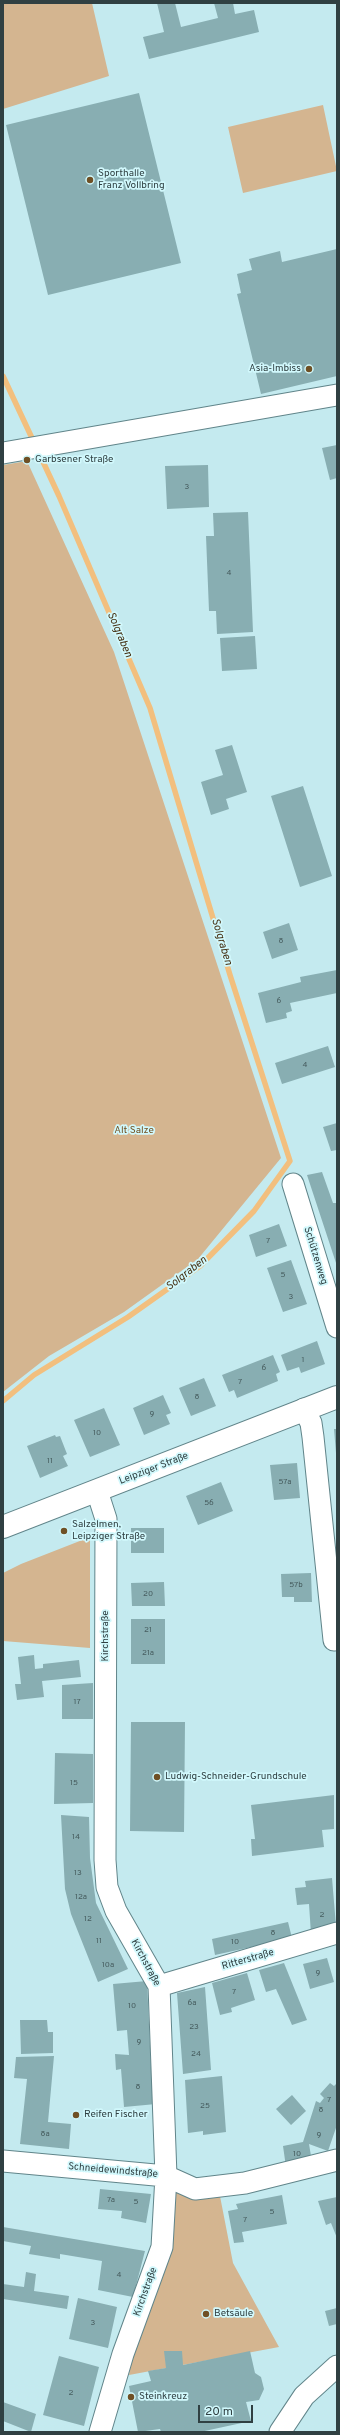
<!DOCTYPE html>
<html>
<head>
<meta charset="utf-8">
<style>
	body { margin:0 }
	#map { position:relative; width:340px; height:2435px; overflow:hidden; background:#c4eaef; font-family:Overpass,sans-serif }
	canvas { display:block }
	.frame { position:absolute; inset:0; border:4px solid #304042; pointer-events:none }
	.scale { position:absolute; left:198px; top:2405px; width:55px; height:18px; box-sizing:border-box; border:2px solid #304042; border-top:0; padding-left:5px; font-size:12px; line-height:14px; white-space:nowrap; color:#304042; -webkit-text-stroke:3px #d1f8fc; paint-order:stroke }
</style>
</head>
<body>
<div id="map">
<canvas width="340" height="2435"></canvas>
<div class="frame"></div>
<div class="scale">20 m</div>
</div>
<script>
const c = document.querySelector('canvas').getContext('2d');
c.lineJoin = 'round';
function fill(path, color) { c.fillStyle = color; c.fill(path, 'evenodd'); }
const poly = rows => new Path2D(rows.map(r => 'M' + r).join(''));
function strokePath(path, color, width, dash) { c.strokeStyle = color; c.lineWidth = width; c.lineCap = dash ? 'butt' : 'round'; c.setLineDash(dash || []); c.stroke(path); }
function write(font, color, halo, rows, align = 'center') {
  c.font = font + ' Overpass,sans-serif'; c.lineWidth = 3.5; c.setLineDash([]); c.textBaseline = 'middle'; c.strokeStyle = halo; c.fillStyle = color; for (const [text, x, y, turn = 0] of rows) {
    c.save(); c.translate(x, y); c.rotate((+turn || 0) * Math.PI / 180); c.textAlign = isNaN(turn) ? turn : align; if (halo) c.strokeText(text, 0, 0); c.fillText(text, 0, 0); c.restore();
  }
}
fill(poly([
	[3,3,92,3,109,76,3,109],
	[323,105,337,171,243,193,228,127],
	[27,461,114,652,281,1158,198,1259,124,1312,49,1356,3,1392,3,465],
	[90,1537,90,1648,3,1641,3,1573,21,1564],
	[174,2187,219,2191,233,2263,279,2347,129,2375,135,2334]
]), '#d4b590');
strokePath(poly([
	[3,376,59,496,150,708,230,975,290,1161,254,1211,200,1266,128,1317,34,1375,3,1401]
]), '#f2bf7e', 5.5);
fill(poly([
	[157,3,175,3,181,27,218,18,214,3,233,3,235,14,254,10,259,32,149,59,143,37,164,32],
	[139,93,181,263,48,295,6,125],
	[337,249,337,376,261,394,237,294,241,293,237,274,252,270,249,259,280,251,282,262],
	[337,445,337,478,330,480,322,448],
	[208,465,209,507,167,509,165,466],
	[248,512,253,632,217,634,216,611,209,611,206,536,214,536,213,513],
	[255,636,257,669,222,671,220,638],
	[232,745,247,792,226,799,229,809,211,815,201,782,223,775,215,750],
	[303,786,332,876,300,887,271,796],
	[289,923,298,950,272,959,263,932],
	[337,970,337,993,290,1003,292,1011,286,1013,287,1018,266,1023,258,993,301,982,300,977],
	[328,1046,335,1067,282,1084,275,1063],
	[337,1123,337,1150,331,1151,323,1127],
	[322,1172,333,1203,336,1203,337,1207,337,1266,307,1175],
	[279,1224,287,1246,256,1257,249,1235],
	[291,1260,307,1304,283,1312,267,1268],
	[317,1341,325,1364,301,1373,299,1367,287,1371,281,1355],
	[273,1355,280,1372,276,1374,278,1381,237,1398,234,1390,229,1392,222,1375],
	[204,1378,216,1406,191,1416,179,1388],
	[163,1395,171,1413,166,1415,170,1424,144,1435,133,1408],
	[104,1408,120,1445,90,1457,74,1420],
	[334,1429,337,1429,337,1453,336,1453],
	[55,1435,56,1437,60,1436,67,1454,63,1456,68,1466,40,1478,27,1446],
	[297,1463,300,1498,274,1500,270,1465],
	[221,1482,233,1511,198,1525,186,1496],
	[131,1528,164,1528,164,1553,131,1553],
	[311,1573,312,1602,294,1602,294,1597,282,1597,281,1574],
	[164,1582,165,1606,132,1606,131,1583],
	[131,1619,165,1619,165,1664,131,1664],
	[34,1655,35,1669,43,1668,43,1664,79,1660,81,1677,42,1681,44,1697,17,1700,15,1684,21,1684,18,1657],
	[93,1683,93,1719,62,1719,62,1685],
	[131,1722,185,1722,184,1832,130,1831],
	[55,1753,93,1754,93,1803,54,1804],
	[334,1795,334,1829,322,1830,324,1847,252,1856,251,1839,255,1839,251,1805],
	[61,1815,89,1817,90,1858,96,1903,128,1969,98,1982,71,1914,65,1889],
	[332,1878,336,1926,311,1934,309,1904,297,1905,295,1888,306,1887,305,1881],
	[288,1922,292,1938,215,1955,212,1939],
	[327,1958,334,1982,310,1989,303,1964],
	[284,1963,307,2020,292,2025,276,1989,266,1992,259,1970],
	[247,1973,255,2000,231,2008,232,2012,220,2015,212,1983],
	[147,1981,151,2068,156,2104,124,2107,121,2069,116,2070,115,2054,129,2055,127,2030,117,2031,113,1984],
	[205,1987,211,2070,183,2074,177,1993],
	[20,2020,47,2020,48,2032,53,2032,53,2053,21,2054],
	[54,2056,48,2122,71,2124,69,2149,20,2144,27,2079,14,2078,16,2057],
	[222,2076,226,2132,203,2135,203,2131,188,2133,185,2080],
	[330,2083,334,2086,337,2083,337,2125,328,2151,309,2144,312,2162,286,2167,283,2146,303,2142,316,2101,320,2103,324,2098,320,2094],
	[292,2095,306,2111,291,2125,276,2109],
	[100,2189,151,2194,146,2223,121,2218,122,2211,98,2209],
	[282,2195,287,2224,242,2232,244,2242,234,2243,228,2211,238,2209,236,2204],
	[337,2197,337,2238,331,2223,326,2225,318,2201],
	[3,2227,145,2251,133,2297,98,2290,102,2261,60,2254,60,2259,29,2254,31,2246,3,2241],
	[26,2272,36,2274,34,2291,69,2296,67,2309,3,2299,3,2284,24,2287],
	[78,2298,117,2307,108,2348,69,2339],
	[337,2308,337,2324,329,2326,325,2311],
	[164,2351,182,2351,183,2365,250,2351,255,2373,261,2377,264,2389,259,2400,246,2402,251,2421,200,2432,161,2432,160,2429,138,2432,129,2386,151,2381,148,2371,166,2368],
	[59,2356,99,2367,84,2426,43,2415],
	[3,2402,36,2414,31,2432,3,2421]
]), '#88aeb2');
const minor = poly([
	[3,453,337,395],
	[293,1184,337,1327],
	[304,1409,311,1423,313,1437,334,1640],
	[97,1491,106,1519,105,1860,107,1887,116,1911,159,1986,166,2176,162,2247,123,2354,100,2432],
	[159,1986,337,1933],
	[3,2161,166,2176,195,2189,245,2183,337,2160],
	[280,2432,304,2396,337,2366]
]);
const major = poly([
	[3,1527,337,1397]
]);
strokePath(minor, '#61858a', 23);
strokePath(major, '#61858a', 24);
strokePath(minor, '#fff', 21);
strokePath(major, '#fff', 22);
for (const [x, y, r, color] of [
	[90,180,4,"#6f5025"],
	[309,369,4,"#6f5025"],
	[27,460,4,"#6f5025"],
	[64,1531,4,"#6f5025"],
	[157,1777,4,"#6f5025"],
	[76,2115,4,"#6f5025"],
	[206,2314,4,"#6f5025"],
	[131,2397,4,"#6f5025"]
]) { const dot = new Path2D(); dot.arc(x, y, r, 0, 2 * Math.PI); c.fillStyle = color; c.fill(dot); strokePath(dot, '#d1f8fc', 1.5); }
write('8px', '#465c5e', null, [
	["3",187,487],
	["4",229,573],
	["8",281,941],
	["6",279,1001],
	["4",305,1065],
	["7",268,1241],
	["5",283,1275],
	["3",291,1297],
	["1",303,1360],
	["6",264,1368],
	["7",240,1382],
	["8",197,1397],
	["9",152,1414],
	["10",97,1433],
	["11",50,1461],
	["57a",285,1482],
	["56",209,1503],
	["57b",296,1585],
	["20",148,1594],
	["21",148,1630],
	["21a",148,1653],
	["17",77,1702],
	["15",74,1783],
	["14",76,1837],
	["13",78,1873],
	["12a",81,1897],
	["2",322,1915],
	["12",88,1919],
	["8",273,1933],
	["11",99,1941],
	["10",235,1942],
	["10a",108,1965],
	["9",318,1973],
	["7",234,1992],
	["6a",192,2003],
	["10",132,2006],
	["23",194,2027],
	["9",139,2042],
	["24",196,2054],
	["8",138,2087],
	["7",329,2100],
	["25",205,2106],
	["8",321,2110],
	["8a",45,2134],
	["9",319,2135],
	["10",297,2154],
	["7a",111,2200],
	["5",136,2202],
	["5",272,2212],
	["7",245,2220],
	["4",119,2275],
	["3",93,2323],
	["2",71,2393]
]);
write('10px', '#304042', '#d1f8fc', [
	["Sporthalle",98,174],
	["Franz Vollbring",98,186],
	["Asia-Imbiss",301,369,"right"],
	["Garbsener Straße",35,460],
	["Salzelmen,",72,1525],
	["Leipziger Straße",72,1537],
	["Ludwig-Schneider-Grundschule",165,1777],
	["Reifen Fischer",84,2115],
	["Betsäule",214,2314],
	["Steinkreuz",139,2397]
], 'left');
write('10px', '#704e1e', '#d1f8fc', [
	["Alt Salze",134,1131]
]);
write('10px', '#304042', '#d1f8fc', [
	["Schützenweg",315,1256,73],
	["Leipziger Straße",154,1469,-21],
	["Kirchstraße",106,1636,-90],
	["Ritterstraße",248,1960,-16],
	["Kirchstraße",145,1963,62],
	["Schneidewindstraße",113,2171,5],
	["Kirchstraße",146,2292,-70]
]);
write('italic 11px', '#453013', '#d1f8fc', [
	["Solgraben",119,635,67],
	["Solgraben",221,942,73],
	["Solgraben",187,1274,-38]
]);
</script>
</body>
</html>
